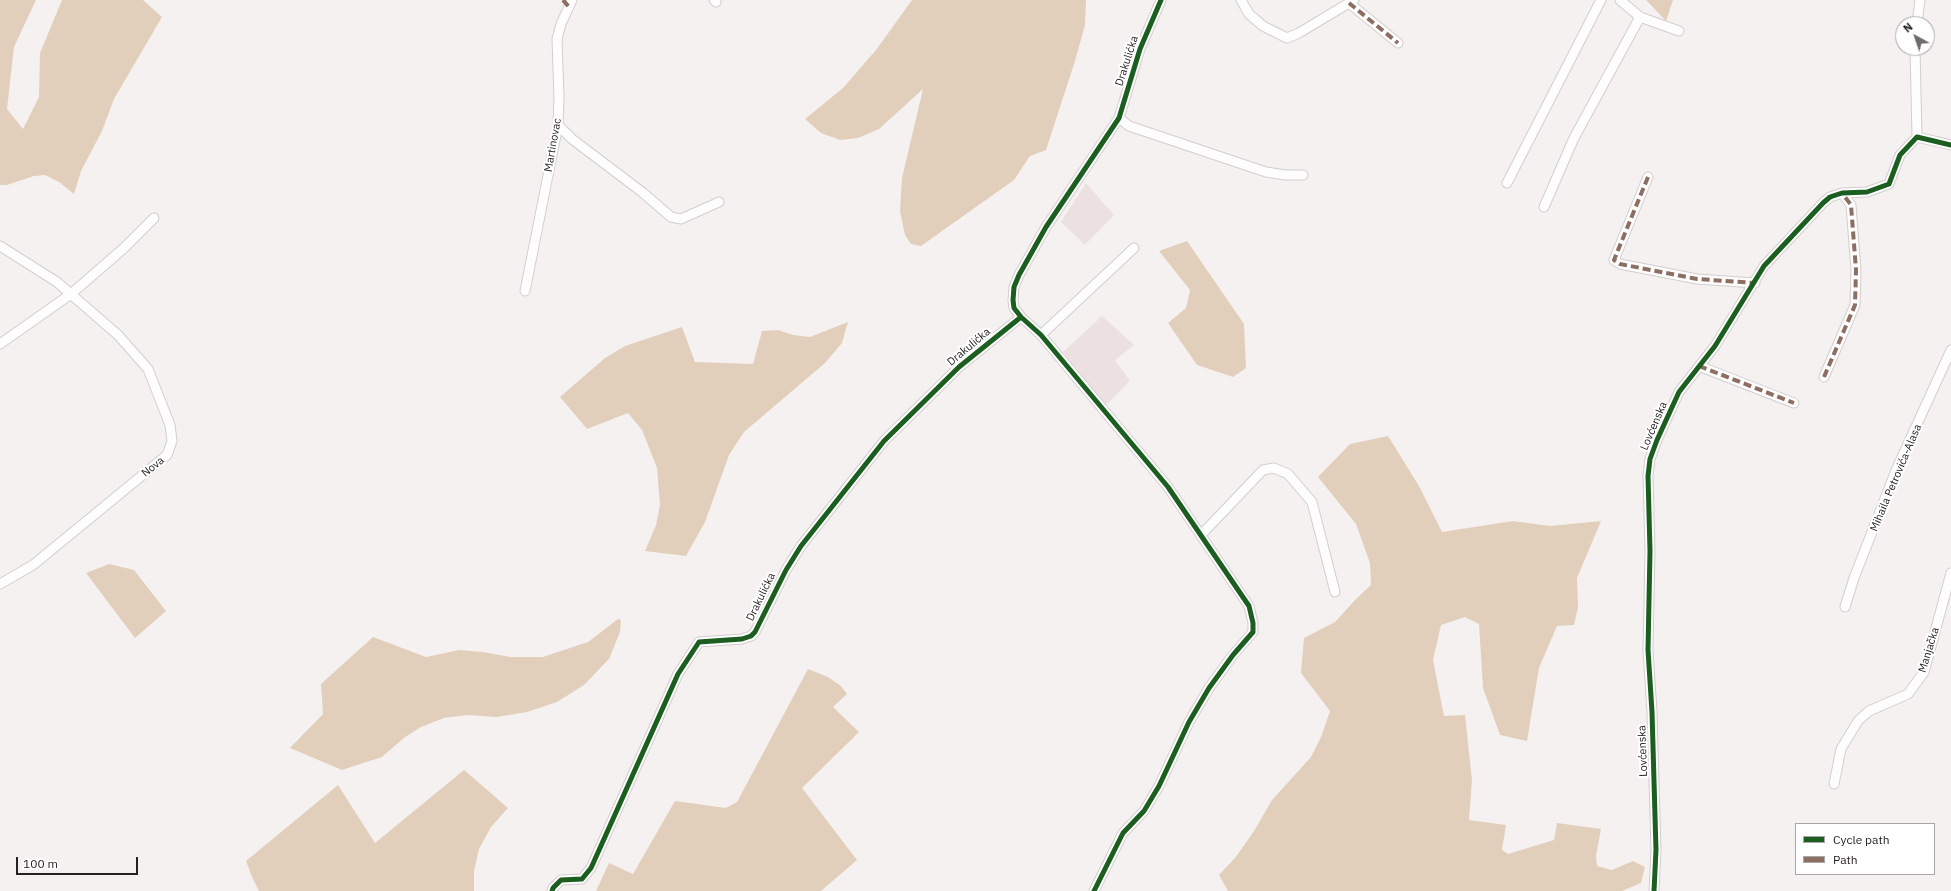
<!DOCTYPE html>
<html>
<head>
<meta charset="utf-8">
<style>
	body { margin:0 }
	#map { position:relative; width:1951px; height:891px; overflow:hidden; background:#f6f1f1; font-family:"IBM Plex Sans",sans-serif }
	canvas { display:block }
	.legend { position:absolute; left:1795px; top:823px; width:140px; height:52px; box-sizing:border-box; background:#fefefe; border:1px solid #a8a6a6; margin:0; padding:5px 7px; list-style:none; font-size:12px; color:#262222 }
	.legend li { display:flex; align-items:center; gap:8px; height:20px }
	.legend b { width:20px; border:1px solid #a8a6a6 }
	.north { position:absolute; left:1895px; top:16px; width:40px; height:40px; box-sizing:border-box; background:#fefefe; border:1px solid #a8a6a6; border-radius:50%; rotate:320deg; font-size:11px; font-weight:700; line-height:16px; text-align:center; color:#262222 }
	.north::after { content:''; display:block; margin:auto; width:14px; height:18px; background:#6f6a6a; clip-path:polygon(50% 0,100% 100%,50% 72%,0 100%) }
	.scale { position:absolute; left:16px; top:857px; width:122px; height:18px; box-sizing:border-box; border:2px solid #262222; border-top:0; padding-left:5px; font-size:12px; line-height:14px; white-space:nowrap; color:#262222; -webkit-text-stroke:3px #fefefe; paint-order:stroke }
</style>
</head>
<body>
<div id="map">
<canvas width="1951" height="891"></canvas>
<ul class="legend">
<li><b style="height:5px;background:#1b5e20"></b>Cycle path</li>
<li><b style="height:5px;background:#8d6e63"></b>Path</li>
</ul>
<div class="north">N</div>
<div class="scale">100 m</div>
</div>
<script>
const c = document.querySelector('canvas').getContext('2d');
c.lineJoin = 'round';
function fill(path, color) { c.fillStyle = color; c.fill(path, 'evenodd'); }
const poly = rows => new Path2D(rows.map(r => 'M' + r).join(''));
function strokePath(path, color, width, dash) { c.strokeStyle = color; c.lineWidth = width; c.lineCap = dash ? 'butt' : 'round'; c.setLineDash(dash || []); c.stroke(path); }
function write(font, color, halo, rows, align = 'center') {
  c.font = font + ' "IBM Plex Sans",sans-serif'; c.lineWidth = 4; c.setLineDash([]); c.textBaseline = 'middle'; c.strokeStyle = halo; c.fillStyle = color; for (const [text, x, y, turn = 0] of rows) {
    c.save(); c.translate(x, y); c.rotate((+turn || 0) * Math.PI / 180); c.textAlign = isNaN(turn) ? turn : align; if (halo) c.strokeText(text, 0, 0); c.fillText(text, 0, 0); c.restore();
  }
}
fill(poly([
	[1086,183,1114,215,1085,245,1061,222],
	[1102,316,1134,345,1115,360,1130,381,1105,406,1063,352]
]), '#ede0e1');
fill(poly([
	[0,0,36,0,14,47,7,109,23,129,39,97,40,53,62,0,143,0,162,17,114,99,102,131,81,171,74,194,59,182,45,175,34,176,7,185,0,185],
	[912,0,1086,0,1085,25,1075,61,1046,150,1030,156,1014,180,921,246,911,244,905,235,900,211,902,178,923,89,879,129,858,138,840,140,821,133,805,119,843,88,876,50],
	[1646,0,1673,0,1666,21,1649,3],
	[1187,241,1244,324,1246,368,1233,377,1197,365,1168,323,1186,308,1190,290,1159,251],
	[848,322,842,343,825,363,744,432,729,455,705,522,686,556,645,551,656,525,660,505,657,468,642,430,628,413,587,429,560,397,605,358,625,346,682,327,695,362,753,364,762,331,778,330,793,335,810,337],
	[1388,436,1419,486,1442,532,1513,521,1550,526,1601,521,1577,578,1578,607,1574,625,1557,626,1539,668,1527,741,1500,735,1483,688,1479,624,1465,617,1441,625,1433,660,1444,716,1465,715,1472,780,1469,820,1506,825,1502,850,1508,854,1554,840,1557,823,1601,829,1596,856,1597,866,1612,870,1633,861,1645,867,1641,883,1622,891,1228,891,1219,875,1235,858,1254,831,1272,800,1311,757,1321,737,1330,711,1301,673,1304,638,1335,622,1356,599,1371,585,1370,563,1356,524,1318,477,1350,444],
	[109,564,134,570,166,611,135,638,86,573],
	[618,619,621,620,620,632,609,659,584,685,557,702,527,712,497,717,467,715,444,718,421,727,405,737,382,757,342,770,290,748,323,714,321,684,373,637,426,657,459,650,483,652,510,657,543,657,588,642],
	[808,669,828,677,841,686,847,694,833,707,859,732,802,788,857,860,821,891,596,891,609,863,633,874,675,801,726,808,737,802],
	[464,770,508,808,491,827,479,849,474,871,474,891,259,891,252,877,246,861,338,785,375,843]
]), '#e2cfbb');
const minor = poly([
	[714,0,716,2],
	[1241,0,1249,14,1263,26,1287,38,1299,33,1354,0],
	[1620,0,1640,17,1679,31],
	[1349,3,1398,43],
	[1917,24,1920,0],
	[1915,48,1917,137],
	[1119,118,1129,126,1266,172,1285,175,1303,175],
	[558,125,572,139,642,192,671,217,681,219,719,202],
	[1648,177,1614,260,1620,264,1697,279,1755,283],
	[1507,183,1601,0],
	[1544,207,1574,138,1640,17],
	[0,246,57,282,118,335,148,369,170,425,172,441,167,455,33,565,0,584],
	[525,291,558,125,559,97,557,39,561,24,572,0],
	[1021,317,1041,335,1168,487,1249,606,1253,623,1253,632,1233,655,1209,688,1189,722,1159,786,1144,811,1123,833,1094,891],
	[1041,335,1134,248],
	[0,344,71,294,124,248,154,218],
	[1699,366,1794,403],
	[1824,377,1855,305,1856,270,1851,205,1842,193],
	[1201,535,1263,470,1274,468,1288,474,1312,502,1335,592],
	[1845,607,1854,578,1897,468,1951,350],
	[1834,784,1841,749,1858,721,1869,711,1908,694,1924,672,1951,573],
	[552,891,553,888,561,880,582,879,591,868,678,674,699,642,742,639,751,636,755,632,786,570,801,546,884,441,959,367,1021,317,1014,308,1013,300,1014,287,1019,275,1046,227,1119,118,1140,49,1161,0],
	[1654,891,1656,850,1652,712,1648,650,1650,551,1648,476,1650,459,1657,440,1679,392,1715,346,1764,266,1823,203,1830,197,1842,193,1867,192,1889,184,1900,155,1917,137,1951,145]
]);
strokePath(minor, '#d2cece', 11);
strokePath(minor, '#fefdfd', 9);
strokePath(poly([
	[563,0,569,7],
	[1349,3,1398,43],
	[1648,177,1614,260,1620,264,1697,279,1755,283],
	[1699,366,1794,403],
	[1824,377,1855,305,1856,270,1851,205,1842,193]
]), '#8d6e63', 4, [8, 4]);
strokePath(poly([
	[1021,317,1041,335,1168,487,1249,606,1253,623,1253,632,1233,655,1209,688,1189,722,1159,786,1144,811,1123,833,1094,891],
	[552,891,553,888,561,880,582,879,591,868,678,674,699,642,742,639,751,636,755,632,786,570,801,546,884,441,959,367,1021,317,1014,308,1013,300,1014,287,1019,275,1046,227,1119,118,1140,49,1161,0],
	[1654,891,1656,850,1652,712,1648,650,1650,551,1648,476,1650,459,1657,440,1679,392,1715,346,1764,266,1823,203,1830,197,1842,193,1867,192,1889,184,1900,155,1917,137,1951,145]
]), '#1b5e20', 5);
write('11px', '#262222', '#fefefe', [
	["Drakulićka",1127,61,-72],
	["Martinovac",553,145,-80],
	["Drakulićka",969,347,-40],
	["Lovćenska",1654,426,-67],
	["Nova",153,467,-39],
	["Mihaila Petrovića-Alasa",1896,478,-67],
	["Drakulićka",761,597,-64],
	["Manjačka",1929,650,-73],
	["Lovćenska",1643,751,-92]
]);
</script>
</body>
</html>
